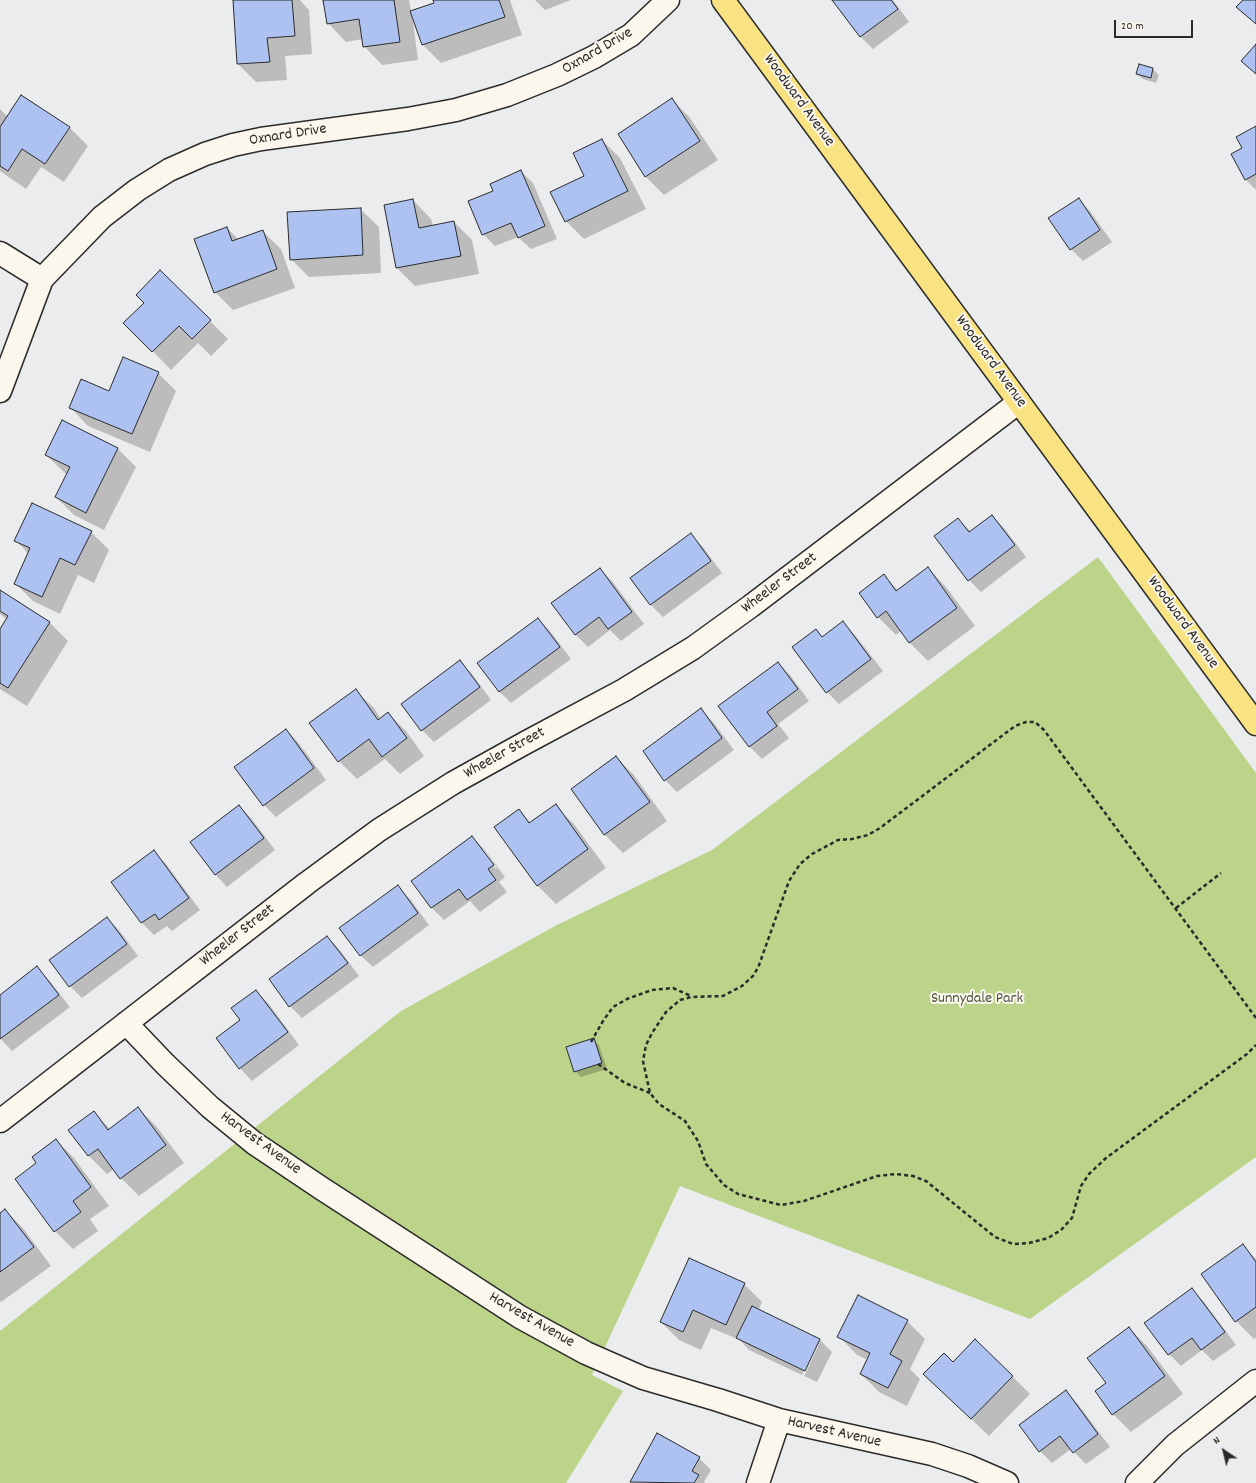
<!DOCTYPE html>
<html>
<head>
<meta charset="utf-8">
<style>
	body { margin:0 }
	#map { position:relative; width:1256px; height:1483px; overflow:hidden; background:#ebeced; font-family:Dekko,sans-serif }
	canvas { display:block }
	.north { position:absolute; left:1204px; top:1431px; width:40px; height:40px; -webkit-text-stroke:3px #fbf7ec; paint-order:stroke; rotate:325deg; font-size:11px; font-weight:700; line-height:16px; text-align:center; color:#2b2b2b }
	.north::after { content:''; display:block; margin:auto; width:14px; height:18px; background:#2b2b2b; clip-path:polygon(50% 0,100% 100%,50% 72%,0 100%) }
	.scale { position:absolute; left:1114px; top:20px; width:79px; height:18px; box-sizing:border-box; border:2px solid #2b2b2b; border-top:0; padding-left:5px; font-size:12px; line-height:14px; white-space:nowrap; color:#2b2b2b; -webkit-text-stroke:3px #fbf7ec; paint-order:stroke }
</style>
</head>
<body>
<div id="map">
<canvas width="1256" height="1483"></canvas>
<div class="north">N</div>
<div class="scale">20 m</div>
</div>
<script>
const c = document.querySelector('canvas').getContext('2d');
c.lineJoin = 'round';
function fill(path, color) { c.fillStyle = color; c.fill(path, 'evenodd'); }
const poly = rows => new Path2D(rows.map(r => 'M' + r).join(''));
function strokePath(path, color, width, dash) { c.strokeStyle = color; c.lineWidth = width; c.lineCap = dash ? 'butt' : 'round'; c.setLineDash(dash || []); c.stroke(path); }
function write(font, color, halo, rows, align = 'center') {
  c.font = font + ' Dekko,sans-serif'; c.lineWidth = 4; c.setLineDash([]); c.textBaseline = 'middle'; c.strokeStyle = halo; c.fillStyle = color; for (const [text, x, y, turn = 0] of rows) {
    c.save(); c.translate(x, y); c.rotate((+turn || 0) * Math.PI / 180); c.textAlign = isNaN(turn) ? turn : align; if (halo) c.strokeText(text, 0, 0); c.fillText(text, 0, 0); c.restore();
  }
}
fill(poly([
	[1098,557,1256,773,1256,1157,1030,1319,680,1186,592,1375,623,1391,566,1483,0,1483,0,1331,401,1011,555,926,712,850]
]), '#bcd38a');
fill(poly([
	[234,0,300,0,309,10,312,54,285,56,287,80,256,82,238,64],
	[324,0,409,0,411,11,435,3,434,0,510,0,522,35,441,63,423,45,412,14,418,60,382,65,364,46,363,39,346,42,328,23],
	[535,0,571,0,545,10],
	[834,0,893,0,909,22,873,49,861,37],
	[1153,69,1159,75,1156,83,1143,79,1137,74],
	[22,96,70,128,88,146,64,182,41,167,26,189,0,171,0,109,8,117],
	[672,99,690,118,718,160,664,195,646,177,619,135],
	[1256,127,1256,190,1246,180,1244,148],
	[602,140,620,158,646,209,584,239,566,221],
	[521,171,533,183,557,239,531,249,518,237,495,246,483,234,494,191],
	[1078,199,1090,211,1112,242,1083,261,1071,249],
	[413,200,431,219,433,226,454,222,472,240,479,274,415,286,397,268,385,206],
	[360,209,379,227,381,273,309,277,291,259],
	[227,228,239,240,262,231,281,249,295,288,233,310,215,292],
	[160,271,228,339,211,356,198,343,171,370,125,323,145,303],
	[158,373,176,391,150,452,88,426,70,407],
	[63,422,118,449,136,467,104,530,74,515,56,497,67,475,46,455],
	[992,516,1004,528,1026,557,981,592,969,580,958,519,971,532],
	[91,532,109,550,94,583,78,575,60,614,33,601,15,583,29,554,15,540],
	[691,535,703,547,722,573,663,617,651,605,632,578],
	[928,568,946,587,975,626,928,661,910,643,901,631,896,635,878,617,884,576,898,590],
	[600,569,612,581,644,624,621,641,610,630,588,647,576,635,553,604],
	[0,591,50,623,68,641,27,706,0,689,0,630,7,620,0,614],
	[538,619,550,631,571,659,511,703,499,691],
	[843,623,855,635,883,671,839,704,827,692,816,630,823,638],
	[460,662,472,674,491,700,434,742,422,730],
	[778,663,790,675,809,701,778,724,789,738,762,759,750,747,720,706],
	[355,690,374,708,381,719,388,713,406,731,424,756,400,774,385,759,357,779,339,761],
	[701,710,713,722,734,750,677,792,665,780],
	[286,730,298,742,326,780,276,817,264,805],
	[616,757,634,775,667,821,623,853,605,835,572,790],
	[239,806,251,818,275,850,227,887,215,874],
	[555,806,574,824,606,868,556,904,538,886,495,828,519,810,531,823],
	[472,837,484,849,505,877,499,882,507,892,480,912,470,901,444,920,432,908,413,881],
	[481,849,483,849,497,868,496,869],
	[154,852,166,864,200,910,172,931,167,926,154,935,142,923,112,882],
	[398,887,410,899,429,925,373,967,360,955],
	[107,918,119,930,138,956,82,998,70,986],
	[327,937,339,949,359,976,302,1018,290,1006],
	[37,968,49,980,70,1007,12,1051,0,1038,0,996],
	[256,991,268,1003,299,1045,252,1081,240,1068,217,1038,242,1020],
	[593,1039,599,1045,607,1069,581,1077,575,1071],
	[138,1108,156,1126,184,1163,139,1196,121,1178,114,1169,107,1174,89,1156,70,1130,94,1113,110,1129],
	[56,1140,74,1158,109,1206,90,1219,98,1231,73,1249,55,1231,38,1163],
	[5,1210,23,1228,51,1266,1,1302,0,1301,0,1214],
	[1242,1245,1256,1259,1256,1338,1254,1339,1236,1321,1202,1274],
	[744,1284,762,1302,758,1311,820,1340,832,1352,817,1382,804,1376,819,1344,817,1344,802,1375,749,1350,740,1340,711,1328,701,1350,679,1340,661,1322],
	[1192,1289,1204,1302,1236,1345,1213,1361,1202,1350,1181,1366,1169,1354,1146,1323],
	[907,1321,925,1339,910,1369,920,1379,907,1406,879,1392,861,1374,868,1360,857,1355,839,1336],
	[1129,1328,1147,1346,1183,1394,1131,1432,1113,1414,1107,1383],
	[953,1363,1012,1376,1030,1394,989,1436,943,1392],
	[1066,1392,1078,1404,1110,1447,1086,1464,1071,1449,1052,1463,1040,1451],
	[699,1458,711,1470,704,1482,705,1483,631,1482]
]), '#0003');
const building = poly([
	[233,0,292,0,295,36,267,38,270,62,237,64,233,0],
	[323,0,394,0,400,42,363,47,359,19,327,24,323,0],
	[433,0,499,0,505,17,422,45,410,11,434,3,433,0],
	[832,0,891,0,898,9,860,37,832,0],
	[1243,0,1256,0,1256,24,1236,7,1243,0],
	[1256,44,1256,74,1241,61,1256,44],
	[1139,64,1153,68,1151,78,1136,74,1139,64],
	[21,95,70,127,45,164,22,149,8,171,0,166,0,127,21,95],
	[672,98,700,141,645,177,618,134,672,98],
	[1256,126,1256,174,1245,180,1231,154,1242,148,1236,137,1256,126],
	[602,139,628,191,565,222,550,192,584,176,573,153,602,139],
	[521,170,545,226,518,238,511,223,482,235,468,201,493,191,490,184,521,170],
	[1079,198,1100,230,1070,250,1048,218,1079,198],
	[413,199,419,228,454,221,461,256,396,268,384,205,413,199],
	[361,208,363,255,290,260,287,212,361,208],
	[227,227,232,241,263,230,277,269,214,293,194,239,227,227],
	[160,270,211,320,192,339,179,326,152,352,123,323,144,303,136,295,160,270],
	[123,357,159,372,132,434,69,408,81,379,109,391,123,357],
	[62,420,118,448,86,513,55,497,70,467,45,455,62,420],
	[32,503,92,531,75,565,60,558,42,597,14,584,30,548,14,541,32,503],
	[992,515,1015,545,968,581,934,536,958,518,969,532,992,515],
	[691,533,711,561,650,605,630,578,691,533],
	[928,567,957,608,909,643,886,611,877,618,859,593,884,574,896,591,928,567],
	[600,568,632,612,608,629,599,617,575,635,551,603,600,568],
	[0,590,50,622,8,688,0,683,0,629,8,616,0,611,0,590],
	[538,618,560,647,499,692,477,663,538,618],
	[843,621,871,659,826,693,792,647,816,629,822,637,843,621],
	[460,660,480,687,421,731,401,704,460,660],
	[778,662,798,689,767,712,777,726,749,747,718,706,778,662],
	[356,689,378,720,388,712,407,738,382,757,369,739,338,762,309,723,356,689],
	[701,708,722,738,664,781,643,751,701,708],
	[286,729,314,768,263,806,234,767,286,729],
	[616,756,650,802,604,835,571,789,616,756],
	[556,804,588,849,537,886,494,827,519,809,529,823,556,804],
	[239,805,264,838,215,875,190,842,239,805],
	[472,836,494,865,488,869,496,880,467,900,459,889,431,908,411,881,472,836],
	[154,850,189,898,159,920,155,914,141,923,111,882,154,850],
	[398,885,418,913,360,956,339,928,398,885],
	[107,917,127,944,69,987,49,960,107,917],
	[327,936,348,963,289,1007,269,979,327,936],
	[37,966,59,995,0,1039,0,995,37,966],
	[256,990,288,1032,239,1069,216,1038,240,1020,231,1008,256,990],
	[594,1038,602,1063,574,1072,566,1047,594,1038],
	[138,1107,166,1145,120,1179,98,1149,88,1156,68,1130,94,1111,108,1130,138,1107],
	[56,1139,91,1187,73,1201,81,1212,54,1232,15,1179,36,1163,32,1157,56,1139],
	[5,1209,34,1247,0,1272,0,1213,5,1209],
	[1243,1244,1256,1262,1256,1307,1235,1322,1201,1274,1243,1244],
	[689,1258,745,1283,726,1325,693,1310,683,1332,660,1322,689,1258],
	[1192,1288,1225,1332,1201,1350,1192,1338,1168,1355,1144,1323,1192,1288],
	[858,1295,908,1320,890,1354,902,1361,888,1388,860,1374,870,1353,837,1337,858,1295],
	[752,1306,820,1339,805,1371,736,1338,752,1306],
	[1129,1327,1165,1376,1112,1415,1095,1391,1106,1383,1087,1358,1129,1327],
	[975,1339,1013,1376,971,1419,923,1374,944,1353,953,1362,975,1339],
	[1066,1390,1098,1434,1073,1453,1060,1436,1039,1452,1019,1425,1066,1390],
	[657,1433,700,1457,692,1471,699,1475,694,1483,630,1482,657,1433]
]);
fill(building, '#adc2f1');
strokePath(building, '#2b2b2b', 1);
const minor = poly([
	[0,253,42,279],
	[0,391,42,279,102,217,137,190,169,170,205,154,233,145,261,139,408,119,456,110,507,95,557,75,594,57,631,35,668,0],
	[126,1023,165,1064,210,1107,254,1143,321,1188,520,1317,586,1353,643,1378,718,1400,779,1420,932,1454,968,1466,1007,1483],
	[0,1121,307,883,379,830,453,783,525,743,624,690,693,648,751,606,1019,402],
	[758,1483,779,1420],
	[1137,1483,1175,1445,1256,1381]
]);
const major = poly([
	[723,0,1256,724]
]);
strokePath(minor, '#2b2b2b', 25);
strokePath(major, '#2b2b2b', 25);
strokePath(poly([
	[1176,908,1221,873],
	[1256,1018,1044,730,1035,722,1026,722,1015,726,880,828,868,835,852,839,838,840,812,854,800,864,789,881,759,965,754,975,742,986,723,996,691,997,680,1000,666,1012,652,1033,646,1045,643,1061,650,1093,659,1104,685,1121,698,1141,706,1164,724,1185,738,1194,781,1205,804,1201,877,1176,896,1174,913,1176,926,1181,995,1237,1013,1244,1029,1243,1048,1238,1061,1230,1072,1218,1081,1186,1089,1174,1106,1158,1247,1054,1256,1045],
	[591,1042,603,1021,613,1007,627,999,652,990,673,988,691,996],
	[598,1064,625,1083,650,1093]
]), '#2b2b2b', 2.5, [4, 3]);
strokePath(minor, '#fbf7ec', 22);
strokePath(major, '#f8e281', 22);
write('16px', '#2b2b2b', '#fbf7ec', [
	["Oxnard Drive",598,52,-30],
	["Woodward Avenue",798,101,54],
	["Oxnard Drive",288,136,-9],
	["Woodward Avenue",990,362,54],
	["Wheeler Street",780,584,-37],
	["Woodward Avenue",1182,623,54],
	["Wheeler Street",505,754,-29],
	["Wheeler Street",238,936,-38],
	["Harvest Avenue",260,1144,36],
	["Harvest Avenue",531,1321,30],
	["Harvest Avenue",834,1433,13]
]);
write('16px', '#4f5543', '#fbf7ec', [
	["Sunnydale Park",977,1000]
]);
</script>
</body>
</html>
